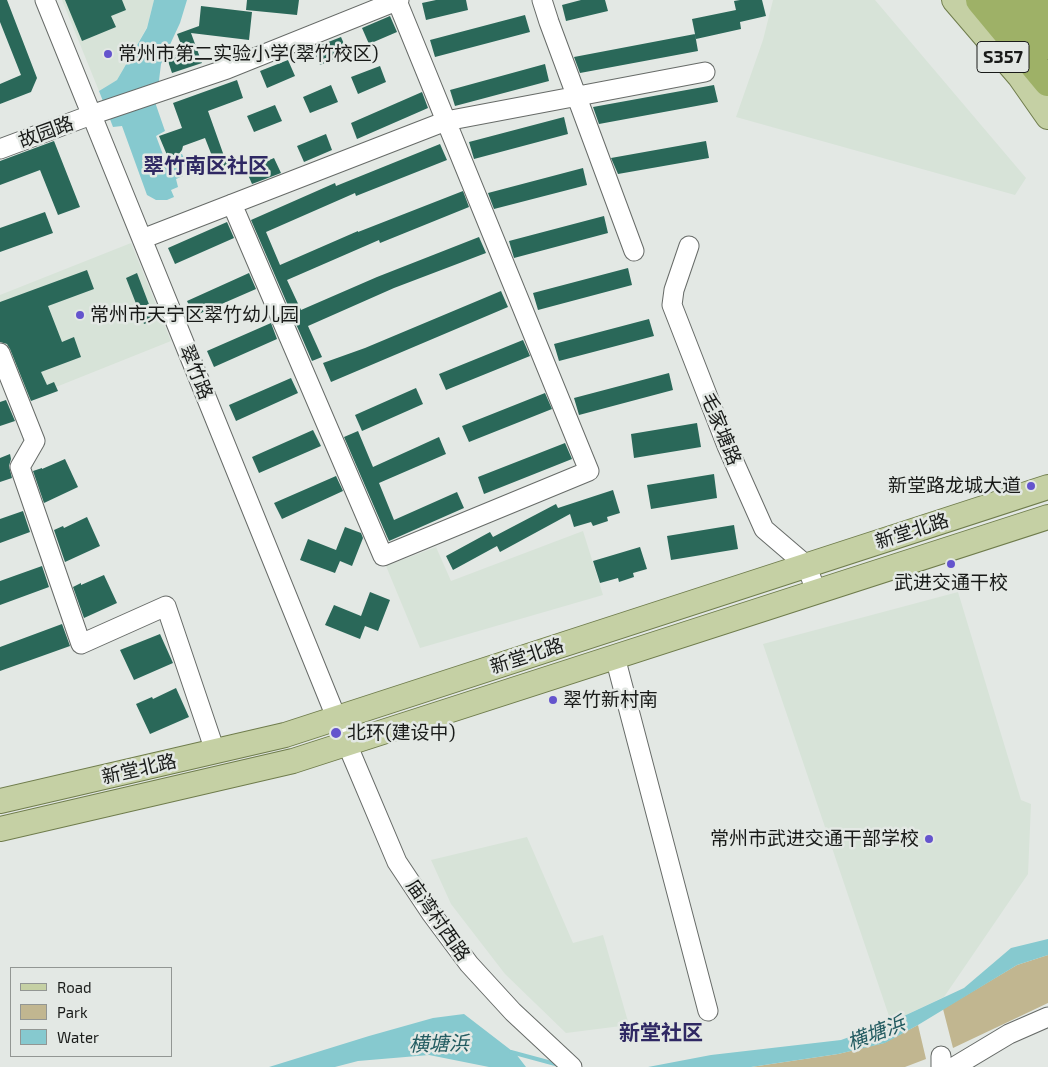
<!DOCTYPE html>
<html>
<head>
<meta charset="utf-8">
<style>
	body { margin:0 }
	#map { position:relative; width:1048px; height:1067px; overflow:hidden; background:#e3e8e4; font-family:"Exo 2",sans-serif }
	canvas { display:block }
	.legend { position:absolute; left:10px; top:967px; width:162px; height:90px; box-sizing:border-box; background:#e3e8e4; border:1px solid #929693; margin:0; padding:6px 9px; list-style:none; font-size:15px; color:#191b19 }
	.legend li { display:flex; align-items:center; gap:10px; height:25px }
	.legend b { width:25px; border:1px solid #929693 }
</style>
</head>
<body>
<div id="map">
<canvas width="1048" height="1067"></canvas>
<ul class="legend">
<li><b style="height:6px;background:#c5d0a4"></b>Road</li>
<li><b style="height:14px;background:#c1b690"></b>Park</li>
<li><b style="height:14px;background:#86c9cf"></b>Water</li>
</ul>
</div>
<script>
const c = document.querySelector('canvas').getContext('2d');
c.lineJoin = 'round';
function fill(path, color) { c.fillStyle = color; c.fill(path, 'evenodd'); }
const poly = rows => new Path2D(rows.map(r => 'M' + r).join(''));
function strokePath(path, color, width, dash) { c.strokeStyle = color; c.lineWidth = width; c.lineCap = dash ? 'butt' : 'round'; c.setLineDash(dash || []); c.stroke(path); }
function write(font, color, halo, rows, align = 'center') {
  c.font = font + ' "Exo 2","Noto Sans SC",sans-serif'; c.lineWidth = 5; c.setLineDash([]); c.textBaseline = 'middle'; c.strokeStyle = halo; c.fillStyle = color; for (const [text, x, y, turn = 0] of rows) {
    c.save(); c.translate(x, y); c.rotate((+turn || 0) * Math.PI / 180); c.textAlign = isNaN(turn) ? turn : align; if (halo) c.strokeText(text, 0, 0); c.fillText(text, 0, 0); c.restore();
  }
}
fill(poly([
	[62,0,154,0,147,27,117,80,99,91],
	[773,0,875,0,1026,178,1015,195,736,117,763,40],
	[131,243,171,341,26,399,0,334,0,295],
	[583,531,603,595,420,648,386,566,436,547,451,581],
	[958,592,1021,800,1031,804,1028,874,944,997,891,1022,763,644],
	[527,837,573,943,603,935,629,1025,566,1033,505,974,451,904,431,860]
]), '#d7e3d8');
fill(poly([
	[1048,955,1048,1003,953,1048,943,1009,1017,965],
	[918,1025,926,1059,905,1067,751,1067,838,1054,884,1043]
]), '#c1b690');
fill(poly([
	[154,0,187,0,180,23,161,64,156,105,165,131,156,136,165,160,182,154,187,165,181,168,183,176,176,179,178,187,171,190,174,197,167,200,156,200,147,195,122,126,113,127,99,91,117,80,147,28],
	[1048,939,1048,955,1017,965,918,1025,885,1043,838,1054,751,1067,636,1067,648,1067,711,1055,841,1040,891,1022,964,988,1011,948],
	[464,1014,516,1054,526,1067,489,1067,429,1055,358,1061,335,1067,269,1067,369,1036,433,1018]
]), '#86c9cf');
strokePath(poly([
	[511,1052,559,1065]
]), '#86c9cf', 4);
fill(poly([
	[0,0,7,0,37,78,31,92,0,104,0,84,21,75,0,22],
	[65,0,122,0,126,10,111,16,116,27,82,41],
	[247,0,299,0,297,15,246,10],
	[436,0,466,0,468,10,426,20,422,3],
	[581,0,605,0,608,11,566,21,562,5],
	[740,0,762,0,766,16,740,22,741,29,696,39,692,19,736,10,734,1],
	[201,6,252,12,249,40,191,33,202,63,172,73,167,58,184,52,177,34,199,26],
	[525,15,530,32,435,57,430,40],
	[390,16,397,32,369,44,362,28],
	[695,34,698,51,580,73,574,57],
	[341,37,348,53,320,65,313,48],
	[288,60,295,76,267,88,260,71],
	[545,64,549,81,455,106,450,90],
	[380,66,386,82,358,94,351,77],
	[237,80,243,98,208,111,229,170,219,174,205,138,183,146,182,150,178,155,167,155,159,136,182,128,173,103],
	[331,85,338,102,310,113,303,97],
	[714,85,718,102,599,124,593,107],
	[422,92,428,108,357,139,351,123],
	[275,105,282,121,254,132,247,116],
	[564,117,568,134,474,159,469,142],
	[326,134,332,150,304,162,297,146],
	[54,141,80,207,58,215,40,170,0,185,0,161],
	[706,141,709,158,618,174,611,158],
	[440,144,447,160,356,196,355,193,266,232,280,265,358,231,358,232,463,191,469,207,380,243,379,240,287,280,301,310,377,277,479,237,486,253,394,288,308,326,322,357,312,361,251,220,335,183,336,186],
	[274,158,281,173,252,184,246,170],
	[583,168,587,185,494,209,488,193],
	[45,212,53,233,0,252,0,228],
	[604,216,608,233,514,258,509,241],
	[227,222,234,238,175,264,168,248],
	[628,268,632,285,538,310,533,293],
	[87,270,94,289,48,306,62,342,74,337,81,357,41,372,47,385,54,382,58,391,31,401,10,349,7,344,0,342,0,302],
	[137,273,155,320,144,324,126,278],
	[249,273,256,289,194,316,187,301],
	[501,291,508,307,331,382,323,363,365,348],
	[649,319,654,336,559,361,554,344],
	[271,323,277,339,214,367,207,351],
	[523,340,530,356,446,390,439,374],
	[669,373,673,390,579,415,574,398],
	[291,378,298,393,236,421,229,405],
	[416,388,423,404,362,431,355,415],
	[545,393,552,409,469,442,462,426],
	[6,400,15,421,0,426,0,402],
	[697,423,701,447,634,458,631,434],
	[313,430,321,446,259,473,252,457],
	[358,431,373,467,439,437,446,454,379,483,394,520,457,492,464,508,389,541,344,437],
	[565,443,572,459,484,494,478,477],
	[10,454,11,459,9,466,12,478,0,482,0,458],
	[65,459,78,487,44,503,33,471,42,468,42,469],
	[714,474,717,498,651,509,647,485],
	[336,476,343,491,282,519,274,503],
	[613,490,620,513,607,517,608,521,593,526,591,522,574,527,570,514,500,552,497,546,453,570,446,556,490,532,493,537,556,504,558,508],
	[23,511,30,532,0,543,0,519],
	[87,517,100,546,65,562,54,530,63,526,64,528],
	[734,525,738,549,671,560,667,536],
	[345,527,361,533,363,538,352,566,340,561,335,573,300,560,308,539,336,550],
	[640,547,647,569,633,573,634,577,619,582,618,578,600,583,593,561],
	[42,566,49,587,0,605,0,581],
	[104,575,117,603,84,618,73,587,81,583,81,585],
	[370,592,390,600,378,631,365,626,360,639,325,625,334,605,361,616],
	[62,624,70,646,0,671,0,647],
	[160,634,173,663,134,680,120,650],
	[176,688,189,717,150,734,136,704,152,697,153,699]
]), '#2a6859');
const minor = poly([
	[45,0,347,744,397,862,431,913,469,964,513,1012,572,1067],
	[542,0,549,22,634,251],
	[0,149,91,115,227,69,399,0],
	[232,204,383,556,589,471,397,1],
	[142,239,446,121,705,72],
	[689,246,674,290,672,305,727,446,764,529,806,565,817,593],
	[0,353,35,441,20,467,81,644,166,606,215,751],
	[615,657,708,1011],
	[941,1067,941,1056],
	[954,1067,1009,1034,1048,1017]
]);
const major = poly([
	[954,0,1020,77,1048,117],
	[0,801,285,735,1048,487],
	[0,829,293,761,1048,517]
]);
const highway = poly([
	[980,0,1048,82],
	[1011,0,1048,45],
	[1037,0,1048,13]
]);
strokePath(minor, '#676b68', 21);
strokePath(major, '#6f7c4c', 26);
strokePath(highway, '#6f7c4c', 30);
strokePath(minor, '#fff', 19);
strokePath(major, '#c5d0a4', 24);
strokePath(highway, '#9eb167', 28);
for (const [x, y, r, color] of [
	[108,54,5,"#6454cd"],
	[80,315,5,"#6454cd"],
	[1031,486,5,"#6454cd"],
	[951,564,5,"#6454cd"],
	[553,700,5,"#6454cd"],
	[336,733,6,"#6454cd"],
	[929,839,5,"#6454cd"]
]) { const dot = new Path2D(); dot.arc(x, y, r, 0, 2 * Math.PI); c.fillStyle = color; c.fill(dot); strokePath(dot, '#e3e8e4', 2); }
for (const [x, y, w] of [
	[1003,57,52]
]) { const box = new Path2D(); box.roundRect(x - w / 2, y - 15.5, w, 31, 4); c.fillStyle = '#e3e8e4'; c.fill(box); strokePath(box, '#191b19', 1); }
write('bold 18px', '#191b19', null, [
	["S357",1003,57]
]);
write('19px', '#191b19', '#e3e8e4', [
	["常州市第二实验小学(翠竹校区)",118,54],
	["常州市天宁区翠竹幼儿园",90,315],
	["新堂路龙城大道",1021,486,"right"],
	["武进交通干校",951,583,"center"],
	["翠竹新村南",563,700],
	["北环(建设中)",347,733],
	["常州市武进交通干部学校",919,839,"right"]
], 'left');
write('19px', '#191b19', '#e3e8e4', [
	["故园路",46,132,-20],
	["翠竹路",196,372,68],
	["毛家塘路",721,429,68],
	["新堂北路",912,531,-18],
	["新堂北路",527,656,-18],
	["新堂北路",139,769,-13],
	["庙湾村西路",438,920,55]
]);
write('italic 20px', '#225b60', '#e3e8e4', [
	["横塘浜",876,1033,-21],
	["横塘浜",439,1044,-1]
]);
write('bold 21px', '#2f2863', '#e3e8e4', [
	["翠竹南区社区",206,166],
	["新堂社区",661,1033]
]);
</script>
</body>
</html>
